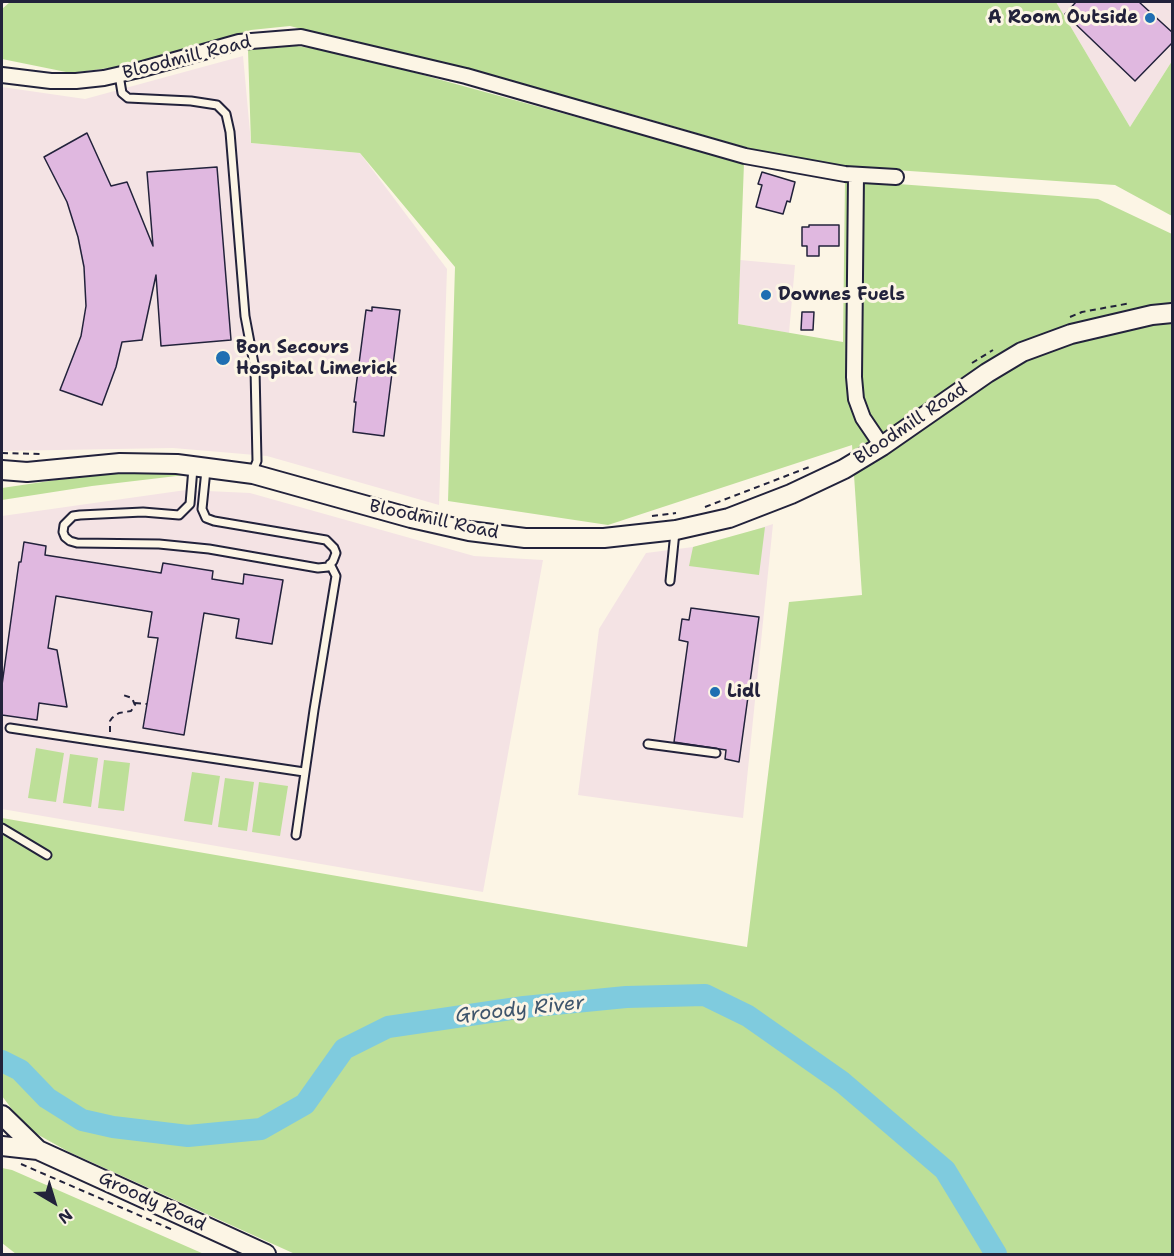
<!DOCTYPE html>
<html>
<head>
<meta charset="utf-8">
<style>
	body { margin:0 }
	#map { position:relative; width:1174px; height:1256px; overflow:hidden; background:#fcf5e5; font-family:"Shantell Sans",sans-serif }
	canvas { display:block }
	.frame { position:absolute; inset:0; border:3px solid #22223b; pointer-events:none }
	.north { position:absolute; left:24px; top:1172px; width:60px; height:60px; -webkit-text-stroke:4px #fcf5e5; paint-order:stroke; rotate:142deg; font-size:16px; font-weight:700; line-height:24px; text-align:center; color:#22223b }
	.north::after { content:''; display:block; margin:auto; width:21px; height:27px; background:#22223b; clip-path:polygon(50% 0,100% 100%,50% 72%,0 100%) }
</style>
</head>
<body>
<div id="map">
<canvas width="1174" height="1256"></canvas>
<div class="frame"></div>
<div class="north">N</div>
</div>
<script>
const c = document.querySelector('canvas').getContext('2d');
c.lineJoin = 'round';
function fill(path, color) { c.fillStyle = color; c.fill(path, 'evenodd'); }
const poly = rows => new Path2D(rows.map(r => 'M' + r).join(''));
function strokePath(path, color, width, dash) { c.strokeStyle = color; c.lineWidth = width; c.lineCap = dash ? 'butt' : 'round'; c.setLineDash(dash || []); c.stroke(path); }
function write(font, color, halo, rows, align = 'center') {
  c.font = font + ' "Shantell Sans",sans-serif'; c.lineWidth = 6; c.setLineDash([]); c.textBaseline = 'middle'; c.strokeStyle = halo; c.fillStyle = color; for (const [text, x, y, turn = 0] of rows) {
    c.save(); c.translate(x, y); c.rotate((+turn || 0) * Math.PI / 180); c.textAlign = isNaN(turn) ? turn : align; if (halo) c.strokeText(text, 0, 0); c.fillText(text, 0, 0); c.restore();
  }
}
fill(poly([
	[1056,2,1172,2,1172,61,1130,127],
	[243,56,251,143,360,153,447,269,439,505,267,456,173,448,2,451,2,87,85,99],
	[740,260,795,265,789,333,738,324],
	[186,490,250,493,474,556,543,560,483,892,2,809,2,516],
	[773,524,743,818,578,795,599,629,646,553,693,547,733,537]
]), '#f4e3e4');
fill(poly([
	[10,2,1056,2,1130,127,1172,61,1172,216,1115,185,851,167,748,148,624,112,290,26,251,30,132,65,71,73,2,59,2,9],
	[296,46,339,52,744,163,738,324,843,342,845,180,1098,199,1172,234,1172,1254,295,1254,69,1152,26,1128,2,1096,2,818,747,947,789,602,862,595,852,445,608,525,448,501,455,267,360,153,251,143,248,50],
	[117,471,182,473,185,475,92,486,2,500,2,488],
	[765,527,759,575,689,566,693,547],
	[36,748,64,753,56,802,28,798],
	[70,754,98,758,91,807,63,803],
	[104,760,130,763,124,811,98,808],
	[192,772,220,776,212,825,184,821],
	[225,778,254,782,247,831,218,827],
	[259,782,288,786,280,836,252,832],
	[2,1168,12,1170,204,1254,16,1254,2,1243]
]), '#bddf98');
strokePath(poly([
	[2,1061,20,1070,47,1098,82,1120,113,1127,188,1136,261,1129,305,1104,344,1049,388,1027,524,1007,626,997,705,995,748,1016,842,1082,945,1170,996,1254]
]), '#7fcbde', 22);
const building = poly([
	[1076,2,1139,2,1173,33,1173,42,1135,81,1065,14,1076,2],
	[87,133,111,186,127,182,153,246,147,172,217,167,231,340,161,346,156,275,142,340,122,342,116,367,102,405,60,390,81,336,86,306,84,267,78,237,67,202,44,157,87,133],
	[762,172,795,182,790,202,787,201,783,214,756,207,762,185,758,184,762,172],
	[809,225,839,225,839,246,819,246,819,256,807,256,807,246,802,246,802,227,809,227,809,225],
	[372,307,400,310,384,436,353,432,356,402,354,402,366,310,372,311,372,307],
	[802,312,814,312,813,330,801,330,802,312],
	[24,542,46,546,45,555,161,573,163,563,213,571,212,579,243,584,244,574,283,580,272,644,236,638,239,619,204,613,184,735,143,728,158,638,148,637,152,612,56,596,48,648,57,650,67,707,39,703,37,720,2,715,2,685,19,562,21,562,24,542],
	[691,608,759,617,739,762,725,759,726,750,674,742,688,642,679,640,682,619,689,620,691,608]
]);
fill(building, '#e0b8e0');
strokePath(building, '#22223b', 1.5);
const service = poly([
	[119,75,122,93,128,98,191,101,217,105,226,114,230,132,245,316,255,369,257,461,253,471],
	[193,468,190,504,179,515,143,512,80,515,73,516,64,525,63,532,65,537,70,541,77,543,159,544,209,549,318,568,328,567,333,561,336,553,334,548,326,540,214,521,206,518,202,509,206,470],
	[670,581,675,532],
	[10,728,304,772],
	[648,744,716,753],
	[2,828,47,855],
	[296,835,314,710,334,588,336,576,330,564]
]);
const minor = poly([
	[2,75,51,81,76,81,104,78,139,70,239,42,301,37,466,76,745,156,845,174,896,177],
	[856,175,854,377,856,399,863,418,882,446]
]);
const tertiary = poly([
	[2,470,27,472,120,463,177,464,253,474,411,518,469,531,525,538,604,538,676,530,729,518,791,494,844,469,882,446,987,373,1022,352,1071,334,1152,315,1172,313],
	[2,1115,38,1150],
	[2,1146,38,1150,266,1254]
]);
strokePath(service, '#22223b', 11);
strokePath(minor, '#22223b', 18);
strokePath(tertiary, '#22223b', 22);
strokePath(poly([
	[2,3,3,2],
	[1070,317,1082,312,1131,303],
	[972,363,993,350],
	[2,453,41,454],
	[705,507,812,466],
	[652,516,676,513],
	[135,703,147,704],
	[110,732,110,721,112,718,119,713,131,711,135,705,132,698,120,694],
	[21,1164,173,1230]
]), '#22223b', 2, [6, 4.5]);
strokePath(service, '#fcf5e5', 7);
strokePath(minor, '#fcf5e5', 14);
strokePath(tertiary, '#fcf5e5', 18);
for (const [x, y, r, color] of [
	[1150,18,6,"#1f6fb2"],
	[766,295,6,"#1f6fb2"],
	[223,358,8,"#1f6fb2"],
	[715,692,6,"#1f6fb2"]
]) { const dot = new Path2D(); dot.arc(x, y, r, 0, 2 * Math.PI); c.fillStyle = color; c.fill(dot); strokePath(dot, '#fcf5e5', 2); }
write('bold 18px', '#22223b', '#fcf5e5', [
	["A Room Outside",1138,18,"right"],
	["Downes Fuels",778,295],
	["Bon Secours",236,348],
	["Hospital Limerick",236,369],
	["Lidl",727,692]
], 'left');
write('18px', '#22223b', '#fcf5e5', [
	["Bloodmill Road",187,58,-14],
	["Bloodmill Road",911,424,-34],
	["Bloodmill Road",434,520,12],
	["Groody Road",152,1202,25]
]);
write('italic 20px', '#3e556c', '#fcf5e5', [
	["Groody River",520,1010,-6]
]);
</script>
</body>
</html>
